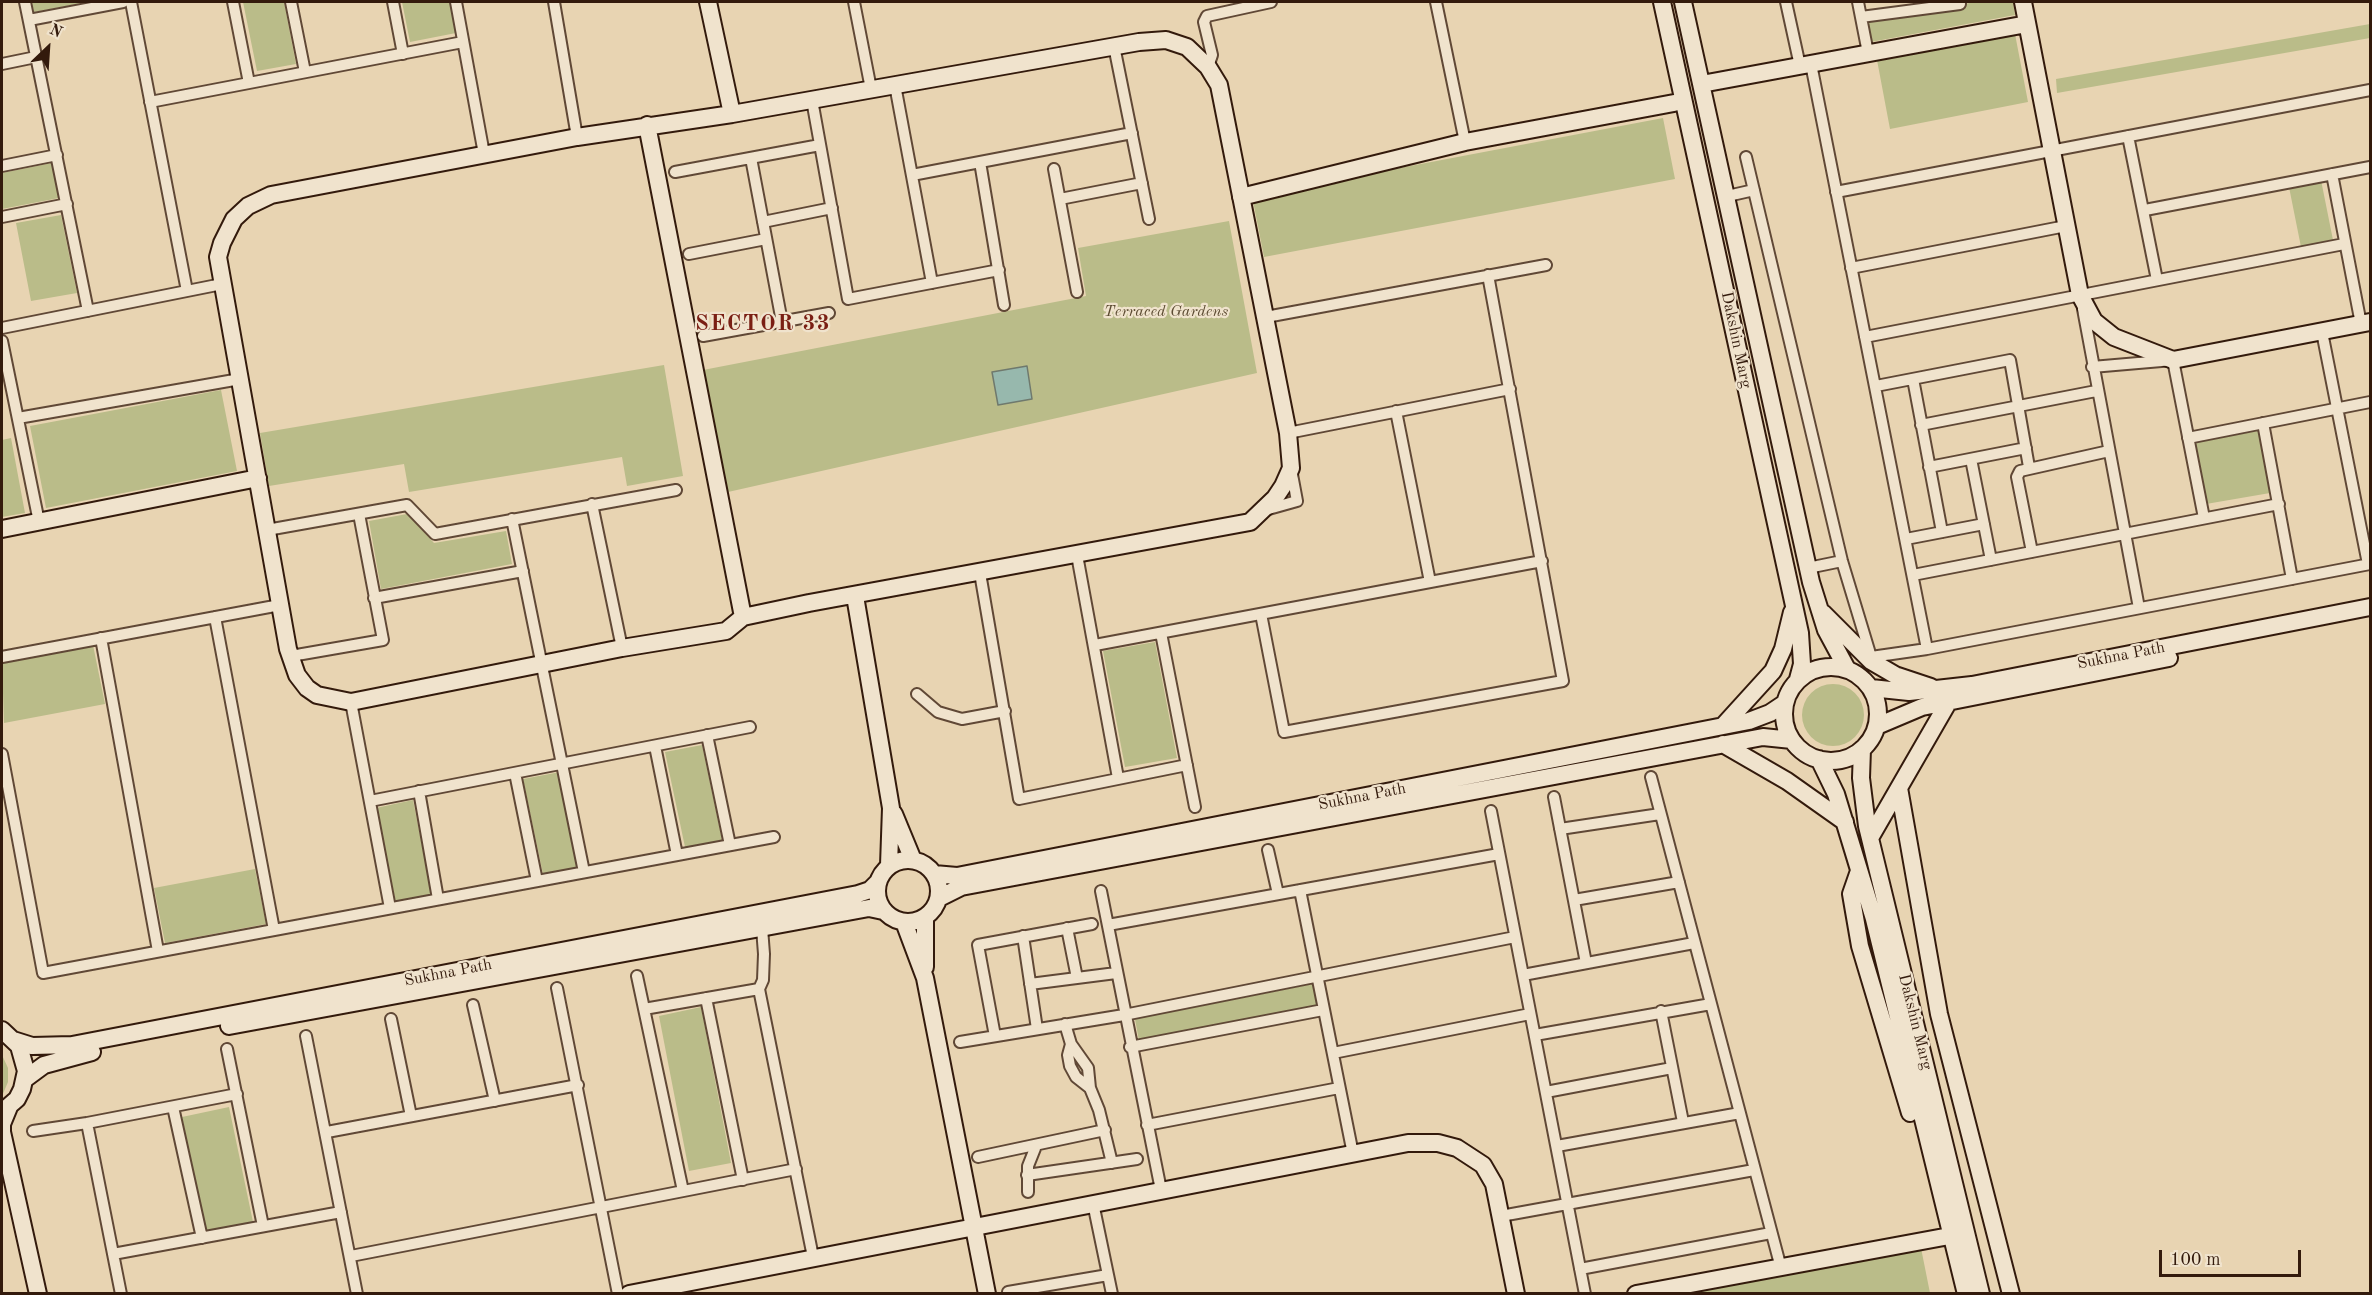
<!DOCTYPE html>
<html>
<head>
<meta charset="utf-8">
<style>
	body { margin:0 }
	#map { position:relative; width:2372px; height:1295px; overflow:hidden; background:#e8d4b2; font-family:"Old Standard TT",serif }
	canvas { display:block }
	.frame { position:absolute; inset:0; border:3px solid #331a0c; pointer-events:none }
	.north { position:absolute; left:18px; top:18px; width:60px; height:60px; -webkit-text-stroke:4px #f0e3cd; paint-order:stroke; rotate:25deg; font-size:16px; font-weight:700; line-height:24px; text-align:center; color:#331a0c }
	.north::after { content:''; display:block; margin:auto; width:21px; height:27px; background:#331a0c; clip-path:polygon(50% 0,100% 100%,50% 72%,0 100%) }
	.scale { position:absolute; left:2159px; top:1250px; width:142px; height:27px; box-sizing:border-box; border:3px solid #331a0c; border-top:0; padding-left:8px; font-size:18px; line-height:21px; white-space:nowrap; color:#331a0c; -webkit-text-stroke:4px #f0e3cd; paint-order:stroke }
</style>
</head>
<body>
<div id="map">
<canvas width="2372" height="1295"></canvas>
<div class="frame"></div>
<div class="north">N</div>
<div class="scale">100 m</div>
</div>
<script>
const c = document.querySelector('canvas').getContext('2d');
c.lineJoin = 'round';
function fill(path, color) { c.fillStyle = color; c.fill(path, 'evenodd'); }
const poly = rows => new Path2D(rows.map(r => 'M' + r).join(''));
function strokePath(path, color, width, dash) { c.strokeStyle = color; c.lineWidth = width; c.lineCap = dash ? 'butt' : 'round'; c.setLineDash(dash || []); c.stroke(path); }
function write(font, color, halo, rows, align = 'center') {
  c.font = font + ' "Old Standard TT",serif'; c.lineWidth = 4.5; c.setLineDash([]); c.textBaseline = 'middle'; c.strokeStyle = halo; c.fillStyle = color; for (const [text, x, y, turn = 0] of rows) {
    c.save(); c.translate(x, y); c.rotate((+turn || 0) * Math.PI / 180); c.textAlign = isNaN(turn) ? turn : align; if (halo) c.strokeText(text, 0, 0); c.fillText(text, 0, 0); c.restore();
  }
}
fill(poly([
	[32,2,88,2,34,12],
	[243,2,284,2,296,64,257,71],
	[402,2,450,2,456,33,410,42],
	[1975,2,2013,2,2015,15,1871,42,1867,22],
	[2370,24,2370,38,2057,93,2056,79],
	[2015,34,2028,102,1890,129,1877,60],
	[1663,118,1675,179,1264,257,1252,196],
	[52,163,59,198,2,209,2,173],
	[2321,180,2333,240,2301,247,2289,187],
	[61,215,77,293,31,301,16,223],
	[1229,221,1257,373,728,492,703,370,1086,296,1078,248],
	[664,365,683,476,627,486,622,457,409,492,404,464,269,486,260,433],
	[221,390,237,471,46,508,30,426],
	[2258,431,2270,493,2206,504,2195,442],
	[11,438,25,513,2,517,2,440],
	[407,514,434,543,506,531,512,564,381,589,369,521],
	[1155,642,1177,758,1125,767,1103,651],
	[93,645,105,704,4,723,2,663],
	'1802 715a31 31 0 1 1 62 0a31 31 0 1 1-62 0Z',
	[702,745,722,840,685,847,665,752],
	[560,772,580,867,543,874,523,779],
	[413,800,432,896,396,903,376,808],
	[255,869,266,924,165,943,154,888],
	[1313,984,1318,1006,1139,1041,1135,1019],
	[701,1007,731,1163,689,1171,659,1016],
	[2,1055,8,1068,8,1082,2,1096],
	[229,1107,253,1222,206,1232,182,1117],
	[1921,1248,1930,1293,1678,1294]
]), '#babc89');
const water = poly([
	[1027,366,1032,399,998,405,992,372,1027,366]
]);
fill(water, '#97b8ad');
strokePath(water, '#6f796d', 1.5);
const street = poly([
	[25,2,88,311],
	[131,2,187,291],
	[233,2,249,83],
	[291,2,305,72],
	[393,2,403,54],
	[456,2,484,154],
	[554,2,577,137],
	[854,2,871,89],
	[1436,2,1465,142],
	[1786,2,1800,66],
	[1858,2,1868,53],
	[1861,17,1960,4],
	[29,20,123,2],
	[1114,46,1149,219],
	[2,64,36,57],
	[1811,64,1927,649],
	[1208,67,1212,55,1204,22,1207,16,1271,2],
	[895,85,932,283],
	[812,100,848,299,999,270],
	[150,102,463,42],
	[2128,136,2157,280],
	[1746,157,1842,561,1871,657,1927,649,2370,564],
	[751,158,782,322],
	[980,162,1004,305],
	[2,166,57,155],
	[1054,169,1077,292],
	[675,172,820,145],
	[2332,174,2361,324],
	[912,175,1132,133],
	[1836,192,2370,90],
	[1732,195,1754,190],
	[1060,199,1142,183],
	[2145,210,2370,167],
	[2,217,67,204],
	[763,222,832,208],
	[689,254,766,239],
	[1851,268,2066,226],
	[2083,309,2139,608],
	[1266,317,1546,265],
	[2,328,222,284],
	[2322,332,2368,564],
	[703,336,829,313],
	[1865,337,2344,244],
	[2,341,39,522],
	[2092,367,2173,360,2204,518],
	[1913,379,1942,532],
	[1876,386,2010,360,2029,467],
	[1396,411,1430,582],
	[18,418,240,379],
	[2263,423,2292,579],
	[1921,425,2096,391],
	[1288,433,1510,389],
	[2188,438,2370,402],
	[1971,459,1991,560],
	[1929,467,2026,448],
	[592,504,622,648],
	[1265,510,1297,501,1291,469],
	[512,519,584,872],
	[267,530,407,505,435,534,676,490],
	[1906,539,1984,524],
	[2032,552,2017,477,2020,471,2109,451],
	[1077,555,1118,778],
	[1808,568,1842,561],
	[980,573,1019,799,1187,765],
	[1913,575,2279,504],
	[374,598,523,571],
	[1261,614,1284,732,1563,681,1488,275],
	[215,617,274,930],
	[1161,633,1195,807],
	[101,638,158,951],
	[1095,645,1542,561],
	[291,656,383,640,359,514],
	[2,657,280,605],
	[917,694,938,712,962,719,1005,711],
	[351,702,390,908],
	[707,735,730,845],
	[655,746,677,855],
	[2,754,43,973,774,837],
	[515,773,537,881],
	[1651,777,1781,1268],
	[419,791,438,899],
	[1554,797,1586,963],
	[370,801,750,727],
	[1491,811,1585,1294],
	[1560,829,1660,814],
	[1268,850,1278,894],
	[1300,890,1353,1154],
	[1101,891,1161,1190],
	[1574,900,1679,882],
	[1108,925,1499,854],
	[762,928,764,954,763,980,759,989,813,1257],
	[1067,928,1077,978],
	[1023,936,1037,1029],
	[1523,975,1694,943],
	[637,976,683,1191],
	[1030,984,1116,973],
	[557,988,618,1294],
	[706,998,743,1180],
	[473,1005,495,1101],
	[644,1009,759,989],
	[1661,1011,1683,1122],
	[391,1019,411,1116],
	[1065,1024,1071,1044,1088,1068,1090,1088],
	[1535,1035,1711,1004],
	[306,1036,357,1294],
	[995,1036,978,945,1092,924],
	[960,1042,1124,1015,1515,937],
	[1071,1044,1068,1055,1070,1066,1076,1077,1090,1088,1099,1110,1112,1163],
	[1130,1047,1323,1010],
	[227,1049,263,1226],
	[1333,1053,1530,1014],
	[1546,1092,1672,1068],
	[173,1107,202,1238],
	[87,1123,121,1294],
	[1147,1125,1339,1088],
	[33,1131,87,1123,237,1094],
	[327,1132,578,1085],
	[1557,1146,1740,1113],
	[978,1157,1105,1130],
	[1027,1175,1137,1159],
	[1028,1192,1028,1166,1036,1146],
	[1093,1203,1112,1294],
	[1501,1216,1754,1170],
	[113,1254,341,1212],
	[351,1256,796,1169],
	[1580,1269,1771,1233],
	[1008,1292,1108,1275]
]);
const secondary = poly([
	[708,2,732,114],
	[1662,2,1800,633,1802,664,1798,679],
	[1683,2,1811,582,1826,630,1847,669],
	[2023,2,2080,295,2094,321,2114,337,2173,360,2370,322],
	[1166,40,1187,47,1208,67,1219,85,1288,433,1291,468,1283,486,1275,498,1250,522,809,603,743,617,726,631,622,648,351,702,317,695,307,688,297,675,288,649,218,257,222,243,234,219,248,206,271,195,577,137,732,114,1139,42,1166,40],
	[1707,83,2027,24],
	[647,125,743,617],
	[1241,197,1465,142,1674,103],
	[2,529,258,478],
	[855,596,891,808,889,865],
	[1823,613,1871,661,1895,675,1931,687],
	'1784 714a47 47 0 1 1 94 0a47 47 0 1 1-94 0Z',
	[1871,688,1909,692,1972,685,2370,607],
	[1723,726,1773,671,1783,649,1792,612],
	[1877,726,1922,707,2169,658],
	[1723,744,1787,781,1845,822],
	[1862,749,1861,778,1867,826,1981,1294],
	[1819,759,1836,794,1874,919,1966,1294],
	[1899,788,1939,1014,2011,1294],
	[894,814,913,860],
	[1870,838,1949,701],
	'877 891a31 31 0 1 1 62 0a31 31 0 1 1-62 0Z',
	[1859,871,1851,894,1860,946,1910,1113],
	[934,874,957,876,1749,721,1770,713,1785,703],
	[939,898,961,887,1763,737,1792,740],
	[904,922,925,978,987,1294],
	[925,967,925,917],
	[229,1026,869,908,883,911],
	[2,1030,19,1046,26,1071,22,1089,17,1099,2,1112],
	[13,1040,32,1046,72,1045,858,894,870,890,878,882],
	[25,1079,44,1065,92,1052],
	[9,1107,2,1124,2,1132,38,1294],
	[629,1294,1408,1143,1438,1143,1457,1148,1483,1165,1494,1184,1516,1294],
	[1636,1294,1944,1237]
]);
strokePath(street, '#604836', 14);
strokePath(secondary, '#331a0c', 20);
strokePath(street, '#f0e3cd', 10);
strokePath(secondary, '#f0e3cd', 16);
write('italic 16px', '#5c4b32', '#f0e3cd', [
	["Terraced Gardens",1166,312]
]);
write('16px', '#331a0c', '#f0e3cd', [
	["Dakshin Marg",1736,340,78],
	["Sukhna Path",2121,656,-11],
	["Sukhna Path",1362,797,-11],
	["Sukhna Path",448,973,-11],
	["Dakshin Marg",1915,1022,76]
]);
c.letterSpacing = '1.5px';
write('bold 22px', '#7a1f14', '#f0e3cd', [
	["SECTOR 33",763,324]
]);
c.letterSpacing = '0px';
</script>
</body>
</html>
